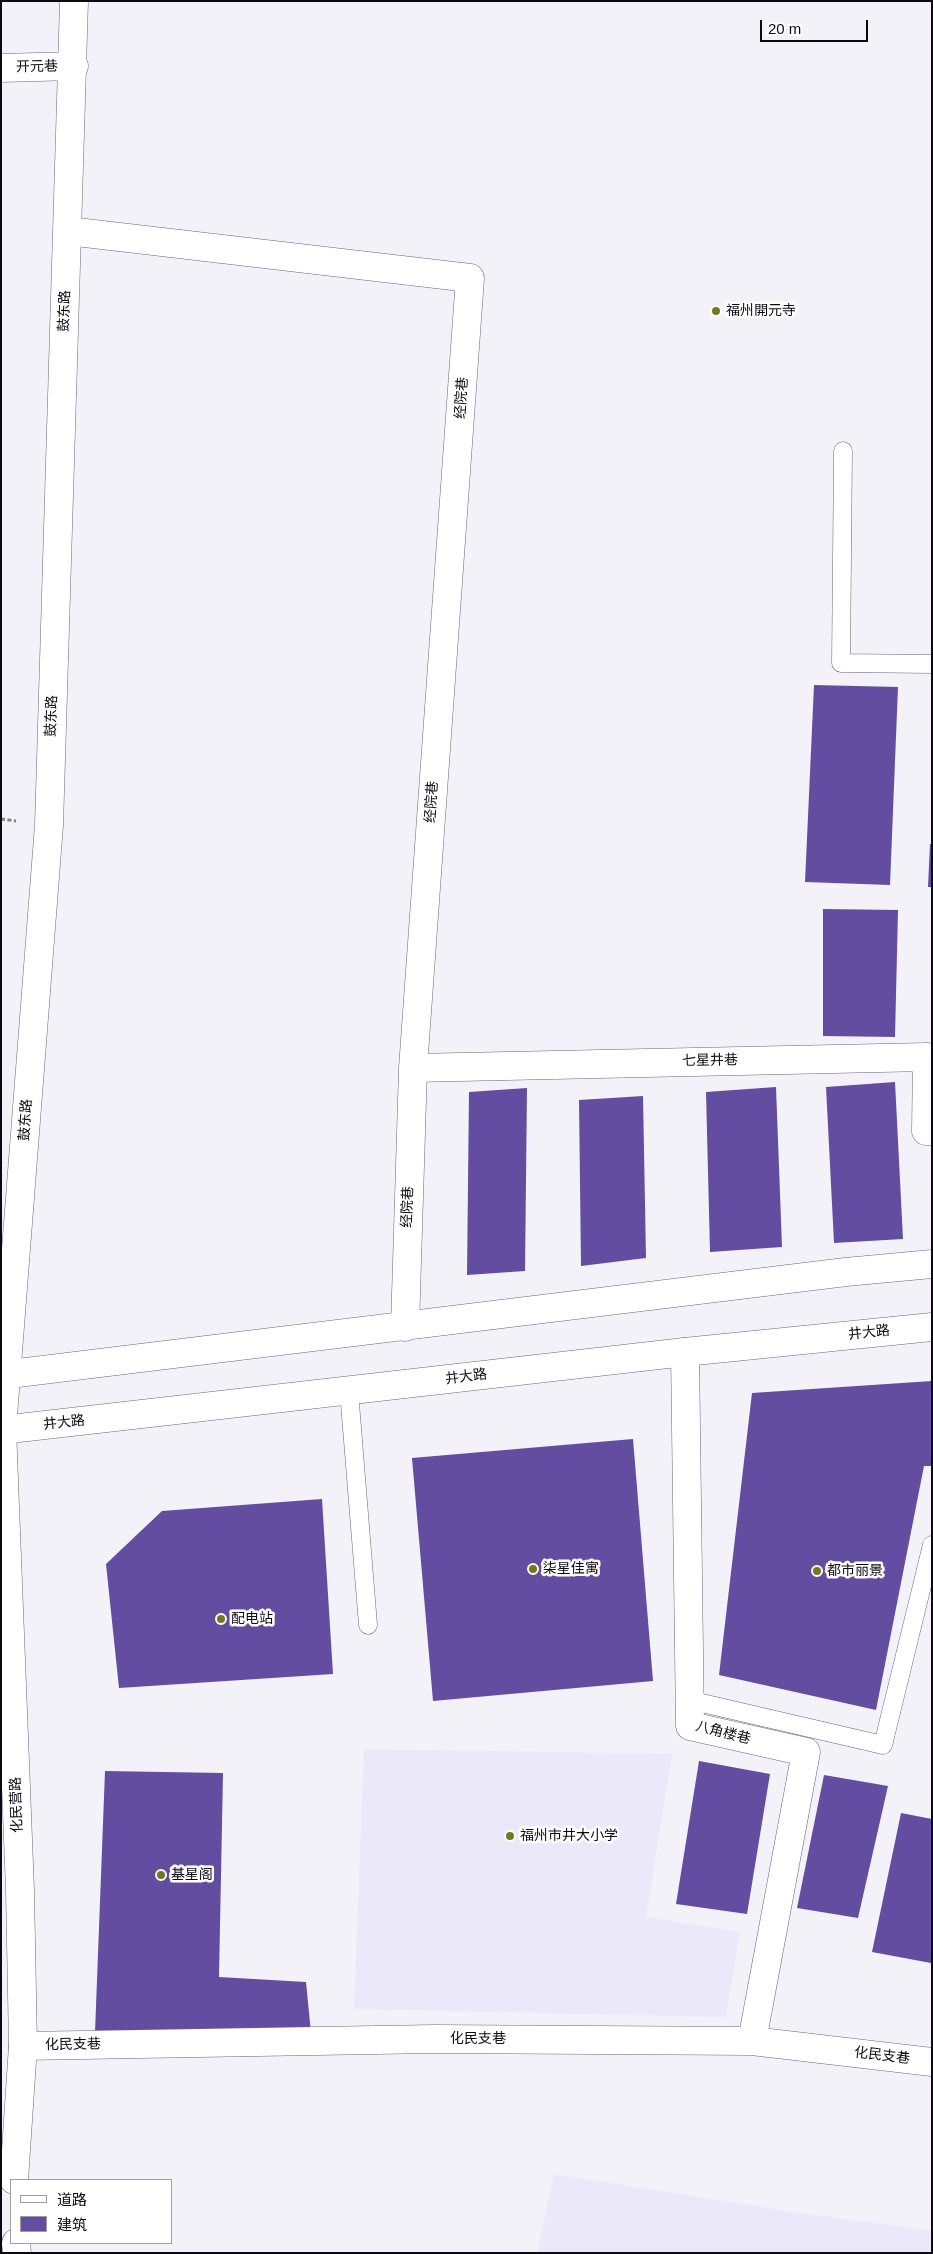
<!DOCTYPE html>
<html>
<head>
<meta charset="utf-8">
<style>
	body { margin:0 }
	#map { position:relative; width:933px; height:2254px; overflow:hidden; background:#f3f2f9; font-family:Arial,"Noto Sans SC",sans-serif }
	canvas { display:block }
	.frame { position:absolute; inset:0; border:2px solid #0c0914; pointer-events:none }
	.legend { position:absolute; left:10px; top:2179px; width:162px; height:65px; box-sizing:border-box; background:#fff; border:1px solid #9e9da1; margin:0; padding:6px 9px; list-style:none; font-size:15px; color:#0c0914 }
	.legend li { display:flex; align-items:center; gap:10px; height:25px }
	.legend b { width:25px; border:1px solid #9e9da1 }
	.scale { position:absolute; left:760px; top:20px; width:108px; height:22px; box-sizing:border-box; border:2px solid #0c0914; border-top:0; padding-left:6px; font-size:15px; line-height:18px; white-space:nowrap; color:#0c0914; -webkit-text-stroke:4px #fff; paint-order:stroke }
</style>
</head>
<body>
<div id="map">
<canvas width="933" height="2254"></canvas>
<div class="frame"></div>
<ul class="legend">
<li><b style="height:6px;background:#fff"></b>道路</li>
<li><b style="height:14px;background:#624da0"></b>建筑</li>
</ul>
<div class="scale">20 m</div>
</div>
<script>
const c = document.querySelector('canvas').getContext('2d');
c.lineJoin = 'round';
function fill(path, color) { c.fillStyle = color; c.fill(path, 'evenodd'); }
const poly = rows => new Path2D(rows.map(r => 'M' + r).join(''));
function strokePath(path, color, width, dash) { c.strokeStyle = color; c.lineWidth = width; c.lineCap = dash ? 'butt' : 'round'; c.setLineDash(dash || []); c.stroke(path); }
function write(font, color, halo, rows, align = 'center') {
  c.font = font + ' Arial,"Noto Sans SC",sans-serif'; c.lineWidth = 5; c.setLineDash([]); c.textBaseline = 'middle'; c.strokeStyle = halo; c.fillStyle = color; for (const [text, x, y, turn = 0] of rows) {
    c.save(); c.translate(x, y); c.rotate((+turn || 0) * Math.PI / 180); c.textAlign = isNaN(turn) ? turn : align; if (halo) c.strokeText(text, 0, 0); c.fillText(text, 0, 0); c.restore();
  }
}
fill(poly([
	[364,1749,672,1754,646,1917,740,1932,726,2017,354,2009],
	[554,2174,793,2212,932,2231,932,2253,537,2253]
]), '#ebe8f9');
fill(poly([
	[814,685,898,687,890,885,805,882],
	[930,844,932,844,932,887,928,887],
	[823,909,898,910,895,1037,823,1036],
	[895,1082,903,1239,834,1243,826,1087],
	[776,1087,782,1247,710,1252,706,1092],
	[527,1088,525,1271,467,1275,469,1092],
	[643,1096,646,1258,581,1266,579,1100],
	[932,1381,932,1466,924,1466,876,1710,719,1675,752,1393],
	[633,1439,653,1681,433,1701,412,1458],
	[322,1499,333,1674,119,1688,106,1564,162,1511],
	[699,1761,770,1774,747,1914,676,1904],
	[105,1771,223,1773,219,1977,306,1982,311,2033,95,2032],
	[824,1775,888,1786,858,1918,797,1908],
	[901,1813,932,1819,931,1963,872,1952]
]), '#624da0');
const service = poly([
	[843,451,841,663,932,664],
	[349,1391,368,1625],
	[689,1700,883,1745,932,1545]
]);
const minor = poly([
	[1,68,74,66],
	[68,231,470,278,413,1068,405,1327],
	[413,1068,927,1057,926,1131,932,1131],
	[685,1352,690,1726,806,1752,752,2041],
	[23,2046,434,2039,752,2041,932,2062]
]);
const tertiary = poly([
	[1,1375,846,1272,932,1264],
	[1,1430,685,1352,932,1327],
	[14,2180,23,2046,20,1890,2,1429,49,825,74,1],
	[16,2243,17,2253]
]);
strokePath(service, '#696481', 19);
strokePath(minor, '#696481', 29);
strokePath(tertiary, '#696481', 29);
strokePath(poly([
	[1,819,16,821]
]), '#83818a', 3, [4, 2.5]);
strokePath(service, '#fff', 18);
strokePath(minor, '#fff', 28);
strokePath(tertiary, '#fff', 28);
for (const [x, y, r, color] of [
	[716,311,5,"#737820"],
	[533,1569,5,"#737820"],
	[817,1571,5,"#737820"],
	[221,1619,5,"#737820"],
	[510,1836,5,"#737820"],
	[161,1875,5,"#737820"]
]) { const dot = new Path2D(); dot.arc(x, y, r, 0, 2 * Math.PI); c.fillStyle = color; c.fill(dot); strokePath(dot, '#fff', 2); }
write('14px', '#0c0914', '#fff', [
	["开元巷",37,67,-1],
	["鼓东路",65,311,-88],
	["经院巷",462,398,-86],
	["鼓东路",52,716,-88],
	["经院巷",432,802,-86],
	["七星井巷",710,1061,-1],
	["鼓东路",26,1120,-86],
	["经院巷",408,1207,-88],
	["井大路",869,1333,-6],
	["井大路",466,1377,-7],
	["井大路",64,1423,-6],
	["八角楼巷",723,1733,14],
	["化民营路",17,1805,-92],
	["化民支巷",478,2039],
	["化民支巷",73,2045,-1],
	["化民支巷",882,2056,7]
]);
write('14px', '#0c0914', '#fff', [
	["福州開元寺",726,311],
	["柒星佳寓",543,1569],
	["都市丽景",827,1571],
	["配电站",231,1619],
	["福州市井大小学",520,1836],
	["基星阁",171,1875]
], 'left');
</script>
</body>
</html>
